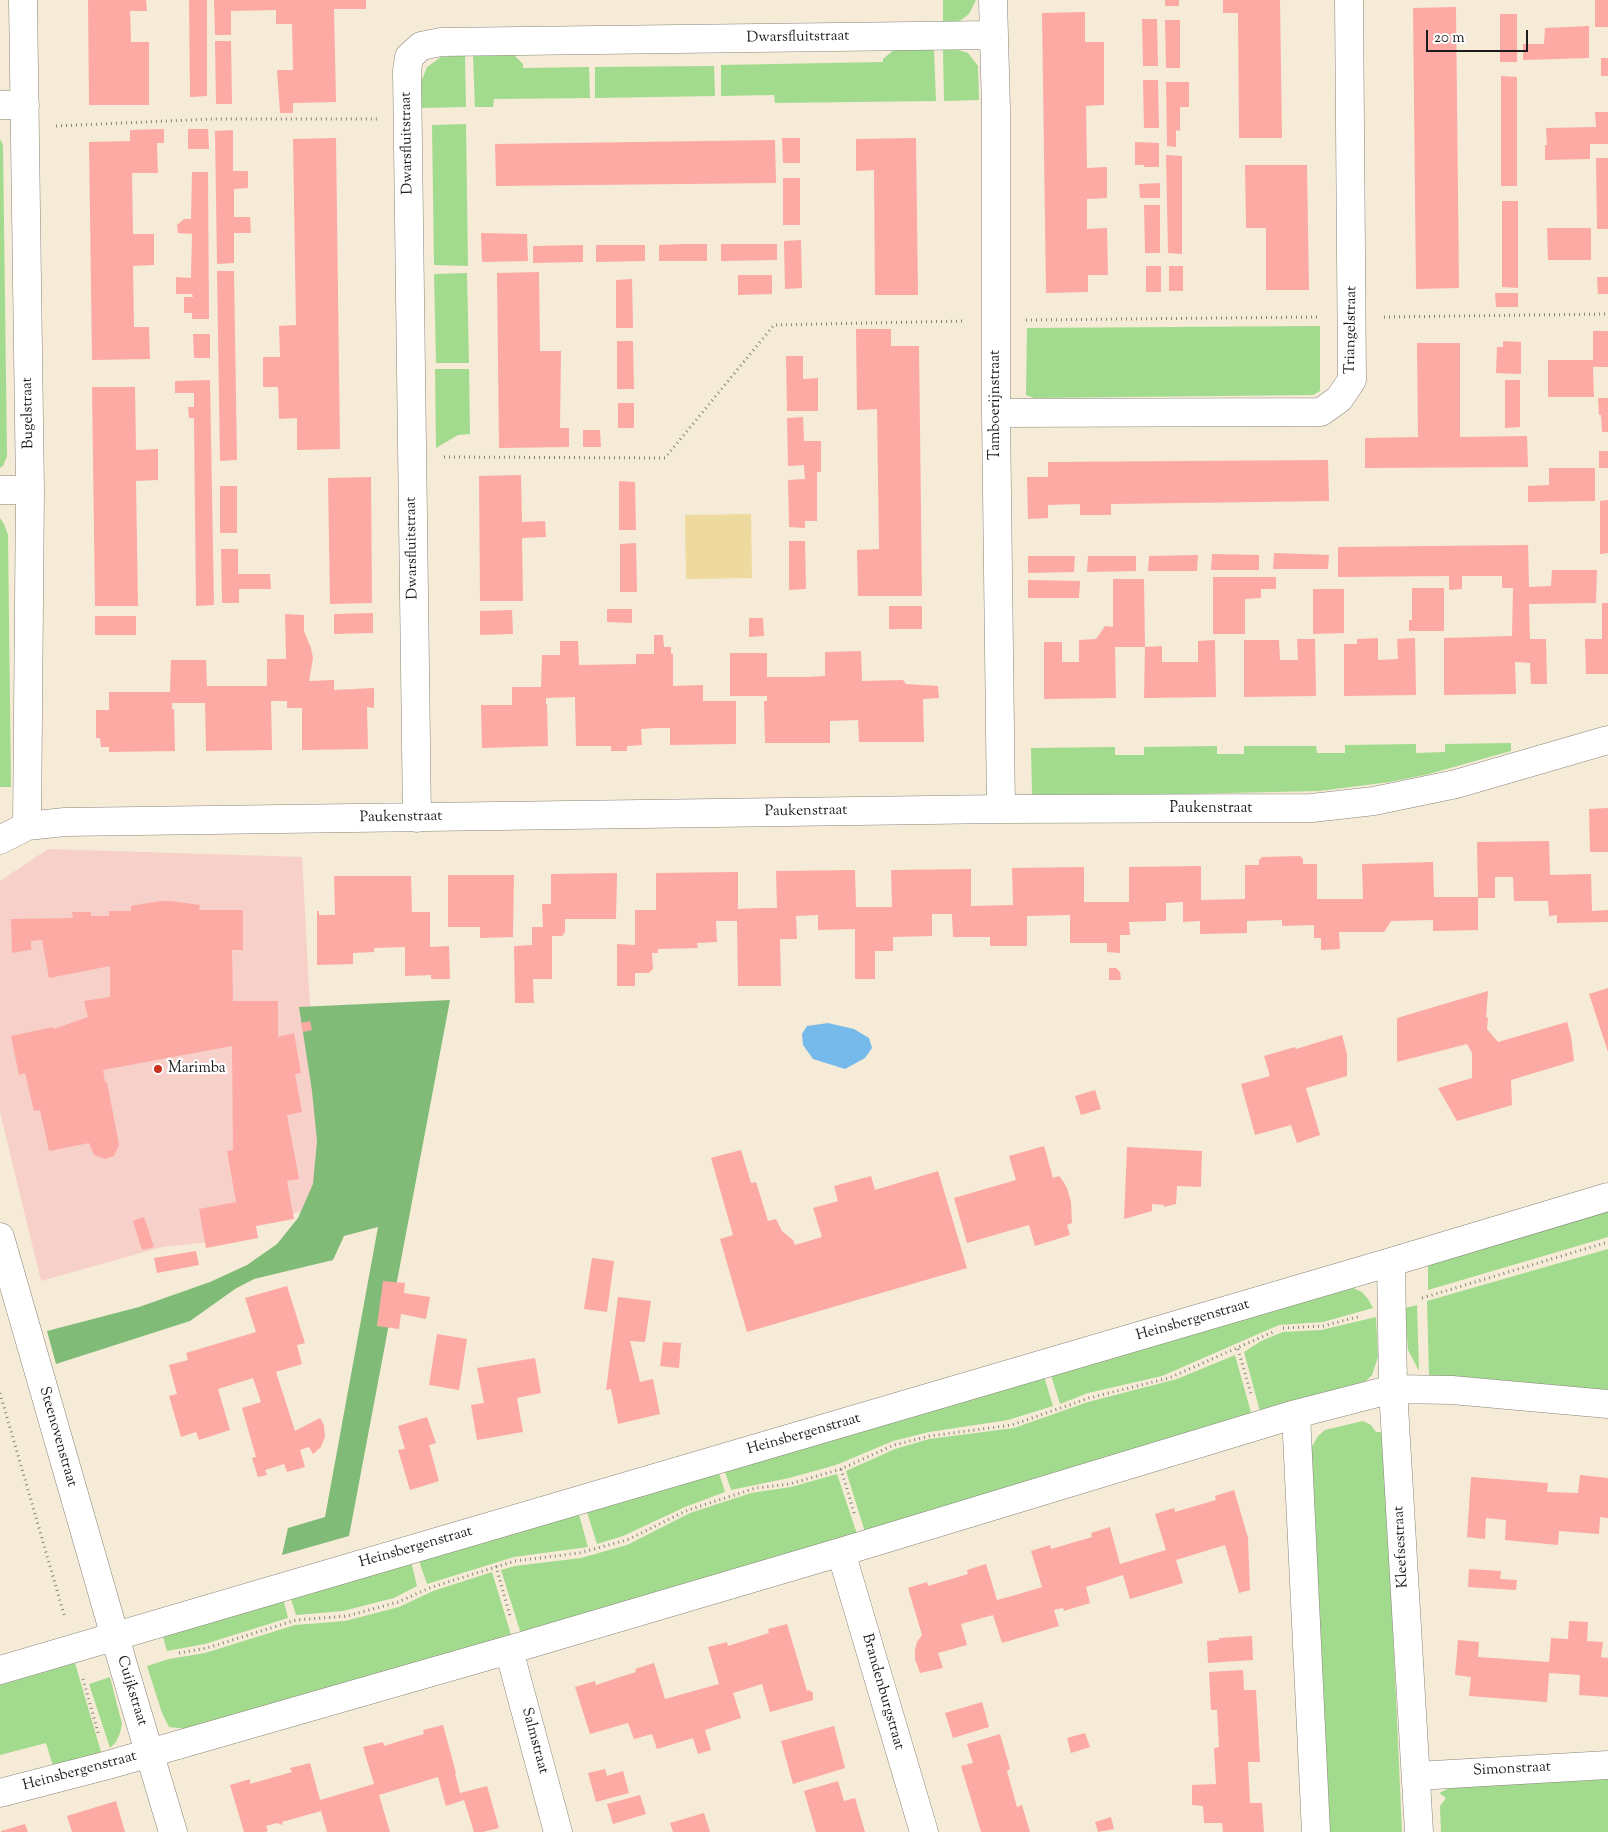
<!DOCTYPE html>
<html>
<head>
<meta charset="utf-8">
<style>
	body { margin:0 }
	#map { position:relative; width:1608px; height:1832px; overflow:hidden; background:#f5ebd7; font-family:"Sorts Mill Goudy",serif }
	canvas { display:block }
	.scale { position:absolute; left:1426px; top:30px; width:102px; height:22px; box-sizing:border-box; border:2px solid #1c1c1c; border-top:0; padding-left:6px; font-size:15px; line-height:18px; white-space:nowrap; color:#1c1c1c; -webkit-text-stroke:4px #fff; paint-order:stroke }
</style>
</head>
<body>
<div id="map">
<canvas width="1608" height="1832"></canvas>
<div class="scale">20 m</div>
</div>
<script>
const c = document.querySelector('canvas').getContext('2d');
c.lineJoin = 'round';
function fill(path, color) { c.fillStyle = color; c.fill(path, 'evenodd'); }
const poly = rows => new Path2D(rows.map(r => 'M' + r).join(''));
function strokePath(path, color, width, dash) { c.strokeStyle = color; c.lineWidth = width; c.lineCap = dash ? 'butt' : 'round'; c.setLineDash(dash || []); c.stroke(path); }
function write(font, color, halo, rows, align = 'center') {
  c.font = font + ' "Sorts Mill Goudy",serif'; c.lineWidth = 4.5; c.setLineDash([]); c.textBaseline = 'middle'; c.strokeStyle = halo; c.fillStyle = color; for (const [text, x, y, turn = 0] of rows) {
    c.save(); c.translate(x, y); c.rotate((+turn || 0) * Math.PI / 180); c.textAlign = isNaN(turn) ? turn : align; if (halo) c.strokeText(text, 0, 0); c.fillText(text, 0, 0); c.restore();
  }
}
fill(poly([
	[48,849,302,857,311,1025,335,1203,255,1223,257,1237,162,1247,41,1281,0,1112,0,881]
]), '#f7d0ca');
fill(poly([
	[943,0,976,0,969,14,961,20,952,23,943,23],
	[952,48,968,53,978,66,979,100,944,101,943,49],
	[934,49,936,101,775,103,774,95,721,96,721,65,883,62,883,59,894,50],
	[513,54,523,64,523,68,589,67,590,98,494,99,493,107,475,107,473,55],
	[465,55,466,107,421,108,421,82,427,67,441,57],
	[714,66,715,96,595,98,595,67],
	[466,124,468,266,434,265,432,125],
	[0,139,3,145,7,456,3,466,0,468],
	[467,273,469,363,436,363,434,274],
	[1320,326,1320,391,1313,395,1034,398,1026,395,1027,328],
	[435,369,469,369,470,434,458,435,436,448],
	[0,518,4,524,8,535,11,787,0,787],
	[1511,743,1511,751,1429,774,1390,782,1319,791,1049,797,1032,794,1031,748,1115,747,1115,755,1144,755,1144,747,1217,746,1217,754,1244,754,1244,746,1316,746,1317,753,1345,753,1345,745,1416,744,1416,753,1445,752,1445,744],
	[1608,1210,1608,1237,1428,1290,1428,1263],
	[1608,1249,1608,1390,1429,1376,1427,1301],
	[1343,1286,1353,1288,1362,1292,1368,1299,1373,1308,1323,1322,1279,1325,1162,1376,1088,1393,1060,1404,1050,1372],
	[1417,1305,1419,1371,1408,1350,1405,1308],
	[1376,1317,1378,1357,1372,1375,1365,1382,1261,1415,1244,1352,1261,1341,1283,1332,1321,1330],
	[1235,1355,1252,1416,865,1532,846,1471,895,1449,929,1439,1014,1428,1088,1402,1177,1379],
	[1043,1373,1053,1406,1008,1420,929,1432,893,1441,836,1465,789,1478,731,1490,724,1469],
	[1363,1421,1371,1425,1376,1432,1384,1432,1402,1832,1327,1832,1305,1443,1313,1445,1318,1436,1325,1430],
	[718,1470,725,1492,685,1507,623,1536,597,1544,586,1509],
	[837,1474,857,1534,521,1634,501,1570,515,1566,581,1558,627,1545,690,1513,751,1493,791,1487],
	[578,1511,588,1547,514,1557,427,1584,418,1558],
	[411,1561,417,1586,394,1598,343,1611,296,1615,290,1596],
	[492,1572,512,1638,189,1729,169,1727,162,1713,147,1666,169,1659,205,1653,295,1625,345,1621,399,1607,433,1591],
	[283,1598,288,1618,205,1644,167,1651,162,1633],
	[75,1663,101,1752,53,1766,46,1743,0,1755,0,1685],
	[110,1677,122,1724,120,1733,116,1742,110,1748,89,1684],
	[1608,1775,1608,1832,1441,1832,1440,1806,1446,1798,1439,1793,1458,1784]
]), '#a2db8d');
fill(poly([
	[450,1000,349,1536,282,1555,288,1528,325,1517,378,1227,344,1236,333,1260,254,1279,235,1289,190,1321,56,1364,47,1331,139,1307,210,1282,247,1265,277,1244,298,1218,313,1184,317,1141,312,1091,299,1007]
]), '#81bb78');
fill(poly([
	[751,514,752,578,686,579,685,515]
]), '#eeda9e');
fill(poly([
	[828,1023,854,1029,869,1038,872,1048,865,1058,845,1069,813,1059,803,1045,802,1034,807,1026]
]), '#76baec');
fill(poly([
	[88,0,146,0,147,11,130,11,131,42,149,42,149,105,89,105],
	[189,0,207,0,207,96,190,97],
	[214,0,366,0,366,9,334,9,336,102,293,103,293,113,280,113,277,70,293,70,292,24,276,24,276,10,231,11,231,35,215,35],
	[1165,0,1179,0,1179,6,1165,6],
	[1223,0,1280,0,1282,138,1239,138,1238,13,1223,13],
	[1595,0,1608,0,1608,27,1595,27],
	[1456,7,1459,288,1416,289,1413,8],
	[1085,12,1085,42,1104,42,1104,105,1086,106,1087,168,1107,167,1107,198,1087,199,1087,229,1107,228,1108,275,1088,275,1088,292,1046,293,1042,13],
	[1500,14,1517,14,1517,62,1500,62],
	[1142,19,1157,19,1158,66,1143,66],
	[1165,20,1180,20,1180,68,1166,68],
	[1589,26,1589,58,1523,60,1523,44,1544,44,1545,28],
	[215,41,231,41,232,104,216,104],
	[1601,58,1608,58,1608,76,1601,76],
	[1501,76,1517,77,1517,186,1501,186],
	[1143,80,1158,80,1159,128,1144,128],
	[1166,82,1189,82,1189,107,1180,107,1180,131,1176,130,1176,147,1167,146],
	[1595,112,1608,112,1608,144,1590,144,1590,159,1545,160,1545,145,1547,145,1546,128,1596,127],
	[164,129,164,143,157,143,158,173,132,173,133,234,154,234,154,265,133,266,134,327,149,327,150,359,92,360,89,142,130,141,130,130],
	[188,129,208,129,209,149,188,149],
	[233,130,233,171,248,171,248,188,234,189,234,217,250,217,251,233,234,233,234,263,217,264,215,131],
	[336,138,340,449,297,450,297,418,279,419,278,387,263,387,263,357,280,357,279,326,296,325,293,139],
	[782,138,800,138,800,163,783,163],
	[916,138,918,295,875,295,874,170,856,171,856,139],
	[775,140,776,183,496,186,495,144],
	[1135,142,1159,143,1159,167,1144,167,1144,165,1135,165],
	[1166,155,1182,156,1182,254,1168,253],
	[1596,158,1608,158,1608,229,1597,229],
	[1245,165,1307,165,1309,290,1266,290,1266,228,1246,228],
	[192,172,208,172,209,319,192,319,192,313,184,313,184,297,193,297,192,294,176,294,176,277,191,278,192,234,178,233,177,225,184,219,191,219],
	[783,178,800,178,800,225,783,225],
	[1160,183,1160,198,1140,198,1139,184],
	[1502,201,1518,201,1518,288,1502,287],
	[1144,205,1160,205,1160,253,1145,253],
	[1547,228,1590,228,1591,229,1591,260,1548,260],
	[481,233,527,234,528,261,482,262],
	[801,240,802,288,785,289,784,241],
	[683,244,707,244,707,261,659,261,659,245],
	[721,244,777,244,777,260,721,261],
	[583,245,583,262,533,263,533,246],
	[596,245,645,245,645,261,596,262],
	[1146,266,1161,266,1161,292,1146,292],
	[1169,266,1183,266,1183,291,1169,291],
	[217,271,234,271,237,460,220,461],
	[539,272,540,351,561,351,560,428,569,428,569,447,499,448,497,273],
	[738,275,772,275,772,294,738,295],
	[1597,277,1608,277,1608,294,1598,294],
	[632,279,633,328,616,328,616,280],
	[1495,293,1518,293,1518,307,1496,307],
	[856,329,891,329,891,346,919,346,922,596,858,596,857,550,879,549,877,409,857,410],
	[1593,331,1608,331,1608,367,1593,367,1594,397,1548,397,1548,360,1593,360],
	[193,334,210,334,210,358,194,358],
	[617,341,633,341,634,389,617,389],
	[1503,341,1521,342,1521,374,1496,373,1497,347,1503,347],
	[1417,343,1460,343,1460,437,1527,436,1528,467,1365,468,1365,438,1418,437],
	[786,356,803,356,803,379,818,378,818,411,787,411],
	[210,380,214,605,196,606,194,418,189,418,188,407,194,407,194,393,175,393,175,381],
	[1505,380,1520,380,1520,427,1505,428],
	[92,387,135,387,136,450,158,449,158,480,136,481,138,606,95,606],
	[1598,398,1608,398,1608,432,1602,432,1601,415,1599,415],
	[618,403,634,403,634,428,618,428],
	[803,417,804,441,821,441,821,472,817,472,817,521,805,521,805,528,789,527,788,480,805,479,804,465,788,466,787,418],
	[583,430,600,430,601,447,583,447],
	[1599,451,1608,451,1608,468,1599,468],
	[1328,460,1329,501,1111,504,1111,515,1080,515,1080,504,1048,505,1048,518,1028,519,1027,477,1048,477,1048,462],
	[1549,468,1595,468,1595,501,1528,502,1528,486,1549,485],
	[521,475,522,522,545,521,546,537,522,538,523,601,480,601,479,476],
	[371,477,372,603,330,604,328,478],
	[619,481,635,482,636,530,619,530],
	[220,486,237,486,237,533,220,533],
	[1608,500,1608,553,1600,554,1600,501],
	[789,541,805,541,806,589,789,590],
	[636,543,637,592,620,592,620,544],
	[1528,545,1529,587,1551,586,1552,570,1597,570,1596,603,1529,604,1530,639,1546,639,1547,684,1531,684,1530,663,1515,662,1516,694,1444,695,1444,638,1512,636,1513,588,1502,588,1502,576,1462,576,1462,589,1449,590,1449,576,1338,577,1338,547],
	[221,549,238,549,238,574,270,574,271,589,239,589,239,603,222,603],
	[1274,553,1329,555,1328,569,1273,569],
	[1212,554,1259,555,1259,570,1211,570],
	[1198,555,1197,571,1148,571,1149,556],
	[1028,556,1075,556,1074,572,1028,573],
	[1088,556,1136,556,1136,571,1087,572],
	[1213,577,1276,577,1276,589,1261,589,1261,598,1245,599,1245,634,1213,634],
	[1113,579,1144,579,1145,647,1115,647,1116,698,1044,699,1044,642,1062,642,1062,662,1079,662,1079,640,1096,639,1105,626,1113,627],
	[1028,580,1080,581,1079,598,1028,598],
	[1412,588,1444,588,1444,631,1409,631,1409,620,1412,620],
	[1313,589,1344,589,1344,633,1313,634],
	[1602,603,1608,603,1608,674,1586,674,1585,639,1602,639],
	[889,606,922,606,922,629,889,629],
	[607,609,632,609,632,623,607,622],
	[512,610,513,634,480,635,480,611],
	[373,613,373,633,334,634,334,614],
	[285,614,304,615,304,631,311,648,313,658,309,681,334,680,334,690,374,688,374,708,367,707,368,749,302,750,302,708,287,708,287,701,271,701,272,750,206,751,205,703,172,703,172,709,174,709,175,751,109,752,109,747,101,747,100,738,96,738,96,710,109,710,109,692,170,692,171,660,206,660,207,686,267,686,267,659,286,659],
	[95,616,136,616,136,635,95,635],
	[749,618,763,618,764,636,749,637],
	[654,635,663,635,664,647,671,647,671,654,673,654,673,686,703,685,703,701,736,701,736,744,670,745,670,728,656,728,641,729,642,745,627,746,627,751,611,751,611,746,576,746,575,697,546,698,546,704,547,704,548,746,482,748,481,705,512,705,512,687,541,687,542,655,560,655,560,641,578,641,579,665,636,664,636,654,654,654],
	[1378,638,1378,660,1398,659,1397,639,1415,638,1416,695,1344,696,1344,644,1357,644,1357,639],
	[1297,639,1315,639,1316,696,1244,697,1244,640,1279,640,1280,660,1298,660],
	[1215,640,1216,697,1144,698,1145,647,1162,646,1162,662,1198,662,1198,641],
	[861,651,862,681,903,680,906,684,938,686,939,698,923,699,924,742,859,742,858,720,830,721,830,743,765,743,764,701,767,701,767,696,730,696,730,653,767,653,767,677,807,677,825,676,825,652],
	[1608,808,1608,852,1590,852,1589,809],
	[1549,841,1550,875,1591,874,1592,911,1608,910,1608,922,1557,923,1557,915,1549,916,1548,901,1514,901,1513,877,1495,877,1495,898,1478,898,1477,842],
	[1300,856,1303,859,1303,864,1317,864,1317,899,1363,899,1362,864,1433,862,1434,897,1478,897,1478,930,1433,931,1433,920,1391,921,1384,932,1339,932,1340,949,1321,950,1321,938,1314,938,1314,925,1282,926,1282,920,1247,921,1247,933,1200,934,1200,921,1183,922,1183,902,1166,903,1166,921,1129,922,1130,935,1120,935,1120,953,1107,952,1107,943,1070,943,1070,915,1027,916,1027,946,990,946,990,937,953,937,952,914,932,914,932,936,893,937,893,951,875,951,875,979,855,979,855,929,818,930,818,915,796,916,797,939,780,939,781,986,738,986,737,921,716,921,717,942,697,943,698,948,658,949,658,953,652,953,653,969,649,973,635,973,635,986,617,986,617,944,635,945,635,910,656,910,656,873,738,872,738,909,759,908,777,908,776,871,855,870,856,907,892,907,891,870,971,869,971,906,1013,905,1012,868,1084,867,1084,902,1129,902,1129,867,1201,866,1201,900,1245,899,1245,865,1259,865,1259,860,1262,857],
	[617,873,616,919,565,919,565,932,562,936,552,936,552,979,533,979,534,1003,515,1003,514,946,532,945,532,927,543,927,542,904,551,904,551,874],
	[448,875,514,875,513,937,480,938,480,927,448,927],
	[334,876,411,876,412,912,430,912,430,947,449,946,450,979,431,979,431,975,405,976,405,947,374,948,374,952,353,953,353,964,317,965,317,911,319,911,319,915,335,915],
	[160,901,171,901,200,905,199,910,243,910,243,950,232,950,233,1001,278,1001,278,1037,294,1033,301,1073,295,1074,302,1112,287,1115,299,1179,287,1181,294,1219,256,1226,258,1238,206,1248,199,1209,236,1202,227,1151,233,1150,232,1046,103,1070,105,1082,107,1082,119,1145,114,1156,105,1159,94,1155,89,1143,49,1151,40,1110,34,1111,25,1073,19,1075,11,1036,53,1027,54,1029,88,1017,84,1001,110,997,110,966,49,978,42,940,31,941,31,948,34,949,12,953,11,919,73,918,72,912,91,912,91,916,109,916,109,911,131,911,131,906],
	[1109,968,1116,968,1120,972,1121,980,1109,980],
	[1608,988,1608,1052,1589,994],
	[1488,991,1486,1018,1488,1017,1487,1029,1498,1042,1567,1022,1571,1036,1574,1061,1511,1080,1512,1105,1457,1121,1438,1088,1472,1078,1472,1053,1467,1044,1397,1062,1397,1018],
	[310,1021,312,1030,303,1032,301,1023],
	[1342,1035,1347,1054,1347,1076,1306,1088,1320,1135,1297,1143,1291,1125,1255,1135,1241,1084,1270,1076,1264,1056,1295,1047,1296,1049],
	[1095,1090,1101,1109,1081,1115,1075,1096],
	[1044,1146,1053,1178,1059,1176,1061,1178,1067,1188,1071,1202,1072,1223,1067,1225,1070,1235,1035,1246,1029,1225,967,1243,954,1198,1016,1180,1009,1156],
	[1127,1147,1202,1151,1201,1187,1177,1186,1176,1204,1164,1207,1164,1205,1152,1204,1152,1211,1124,1219],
	[741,1150,751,1183,756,1182,768,1221,776,1219,782,1231,793,1240,795,1245,822,1237,813,1208,838,1201,834,1186,871,1176,875,1190,938,1171,967,1268,747,1332,720,1239,733,1235,711,1158],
	[144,1217,154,1247,142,1250,133,1221],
	[196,1251,199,1265,157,1273,154,1258],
	[592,1258,614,1261,607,1312,584,1309],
	[383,1281,405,1283,404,1293,430,1297,426,1319,401,1314,399,1329,377,1326],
	[287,1286,305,1343,297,1345,302,1364,276,1372,295,1431,320,1418,324,1425,325,1437,321,1447,313,1454,309,1447,300,1450,305,1467,287,1472,284,1464,265,1470,267,1475,258,1477,252,1458,256,1457,242,1408,261,1402,253,1378,218,1389,230,1430,199,1440,196,1432,181,1437,169,1396,177,1394,169,1365,188,1360,186,1353,256,1332,245,1298],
	[618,1297,651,1301,645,1342,630,1341,640,1382,653,1379,660,1414,618,1424,611,1389,606,1390],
	[437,1334,467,1339,459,1390,429,1385],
	[663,1342,681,1343,679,1368,660,1366],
	[535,1358,541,1393,517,1398,523,1432,477,1440,471,1405,484,1403,477,1368],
	[427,1417,436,1443,429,1445,439,1481,410,1490,398,1450,405,1449,398,1426],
	[1580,1475,1608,1478,1608,1518,1600,1517,1599,1534,1559,1531,1558,1545,1505,1540,1506,1520,1486,1518,1485,1539,1467,1537,1471,1477,1548,1483,1547,1492,1578,1493],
	[1234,1490,1248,1538,1250,1590,1239,1593,1225,1545,1176,1560,1183,1583,1130,1599,1123,1575,1086,1587,1090,1603,1064,1611,1063,1608,1054,1610,1059,1626,1002,1643,993,1615,961,1624,967,1645,938,1653,943,1668,920,1673,915,1659,915,1650,917,1642,922,1635,908,1588,927,1582,928,1586,968,1574,967,1570,986,1564,997,1600,1019,1594,1042,1587,1031,1551,1050,1545,1051,1549,1092,1537,1091,1533,1110,1527,1120,1564,1166,1550,1155,1514,1174,1508,1175,1512,1216,1500,1215,1496],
	[1469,1569,1501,1571,1500,1579,1517,1580,1516,1590,1468,1587],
	[1569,1621,1588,1622,1587,1641,1603,1642,1601,1657,1608,1658,1608,1697,1579,1695,1580,1675,1549,1673,1547,1702,1469,1696,1471,1677,1455,1675,1458,1640,1479,1642,1478,1657,1549,1662,1551,1638,1568,1639],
	[787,1624,807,1691,809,1690,813,1693,813,1700,770,1712,762,1684,733,1693,741,1718,705,1730,711,1750,698,1754,693,1738,657,1749,652,1734,634,1739,628,1723,590,1734,575,1687,595,1681,596,1685,617,1678,636,1672,635,1669,654,1663,665,1699,719,1684,708,1647,727,1642,728,1646,769,1633,768,1629],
	[1252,1636,1253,1660,1208,1663,1207,1641,1219,1640,1219,1638],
	[1243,1670,1244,1690,1256,1690,1260,1762,1248,1762,1249,1782,1250,1803,1262,1803,1264,1832,1223,1832,1222,1823,1204,1823,1203,1806,1192,1805,1192,1785,1216,1784,1214,1748,1219,1747,1217,1710,1211,1710,1209,1672],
	[982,1702,989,1727,953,1738,945,1713],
	[443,1725,456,1773,455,1773,460,1793,487,1786,499,1828,483,1832,474,1832,464,1800,446,1806,438,1777,379,1795,390,1832,327,1832,321,1811,282,1822,283,1825,277,1823,266,1826,268,1831,265,1832,244,1832,230,1785,250,1779,250,1784,292,1772,290,1768,310,1763,320,1800,374,1784,363,1747,383,1742,384,1746,403,1740,424,1734,423,1730],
	[834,1726,845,1768,793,1784,781,1741],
	[1085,1733,1090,1747,1071,1753,1067,1738],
	[1000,1734,1010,1769,1007,1771,1017,1807,1022,1805,1030,1832,981,1832,961,1766,973,1763,967,1744],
	[605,1769,607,1776,623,1771,629,1793,596,1802,588,1773],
	[838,1781,844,1801,855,1798,865,1832,816,1832,804,1791],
	[640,1795,646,1814,613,1824,607,1804],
	[116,1801,125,1832,72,1832,67,1816],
	[704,1813,710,1832,673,1832,670,1823],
	[1111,1817,1114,1829,1098,1832,1095,1822],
	[25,1824,28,1832,1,1832,1,1831]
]), '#fda9a4');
const street = poly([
	[23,0,30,490,27,826],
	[993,0,996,109,996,413,1001,809],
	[0,105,25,105],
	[996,413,1321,412,1339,399,1352,380,1349,0],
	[0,490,30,490],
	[417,818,407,71,409,57,421,46,441,42,993,35],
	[0,840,27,826,65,822,1001,809,1312,808,1374,801,1456,784,1608,740],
	[0,1237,124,1668,173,1832],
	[1391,1262,1393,1389,1419,1832],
	[1296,1414,1316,1832],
	[841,1552,924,1832],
	[509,1650,558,1832],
	[0,1670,1391,1262,1608,1197],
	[1416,1776,1608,1765],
	[0,1793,108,1765,519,1647,841,1552,1296,1414,1393,1389,1452,1390,1608,1404]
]);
strokePath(street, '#88847a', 29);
strokePath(poly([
	[56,126,212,119,377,119],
	[1384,317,1608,314],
	[1026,320,1320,317],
	[444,457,665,458,774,325,965,321],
	[1422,1298,1608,1242],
	[1283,1328,1323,1326,1361,1316],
	[1238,1349,1251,1394],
	[0,1393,65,1618],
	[841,1469,855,1516],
	[496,1566,510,1616],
	[179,1653,207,1648,296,1620,347,1616,398,1602,432,1587,515,1561,579,1553,627,1540,688,1510,756,1488,790,1484,841,1469,894,1445,930,1436,1012,1425,1089,1398,1169,1378,1273,1332],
	[83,1679,99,1736]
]), '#88847a', 3, [1, 4]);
strokePath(street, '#fff', 28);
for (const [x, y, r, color] of [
	[158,1069,5,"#c8321e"]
]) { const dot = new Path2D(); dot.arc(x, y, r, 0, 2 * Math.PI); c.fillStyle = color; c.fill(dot); strokePath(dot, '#fff', 2); }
write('15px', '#1c1c1c', '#fff', [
	["Dwarsfluitstraat",798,38,-1],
	["Dwarsfluitstraat",408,143,-91],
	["Triangelstraat",1352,330,-89],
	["Tamboerijnstraat",996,405,-90],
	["Bugelstraat",29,413,-91],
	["Dwarsfluitstraat",413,548,-91],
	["Paukenstraat",1211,809],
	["Paukenstraat",806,812,-1],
	["Paukenstraat",401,818,-1],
	["Heinsbergenstraat",1193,1321,-16],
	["Heinsbergenstraat",804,1435,-16],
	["Steenovenstraat",57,1437,74],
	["Kleefsestraat",1402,1547,-93],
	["Heinsbergenstraat",416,1548,-16],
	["Cuijkstraat",131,1691,73],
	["Brandenburgstraat",882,1692,74],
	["Salmstraat",534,1741,75],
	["Simonstraat",1512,1770,-3],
	["Heinsbergenstraat",80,1772,-15]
]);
write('15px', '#1c1c1c', '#fff', [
	["Marimba",168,1069]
], 'left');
</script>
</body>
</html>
